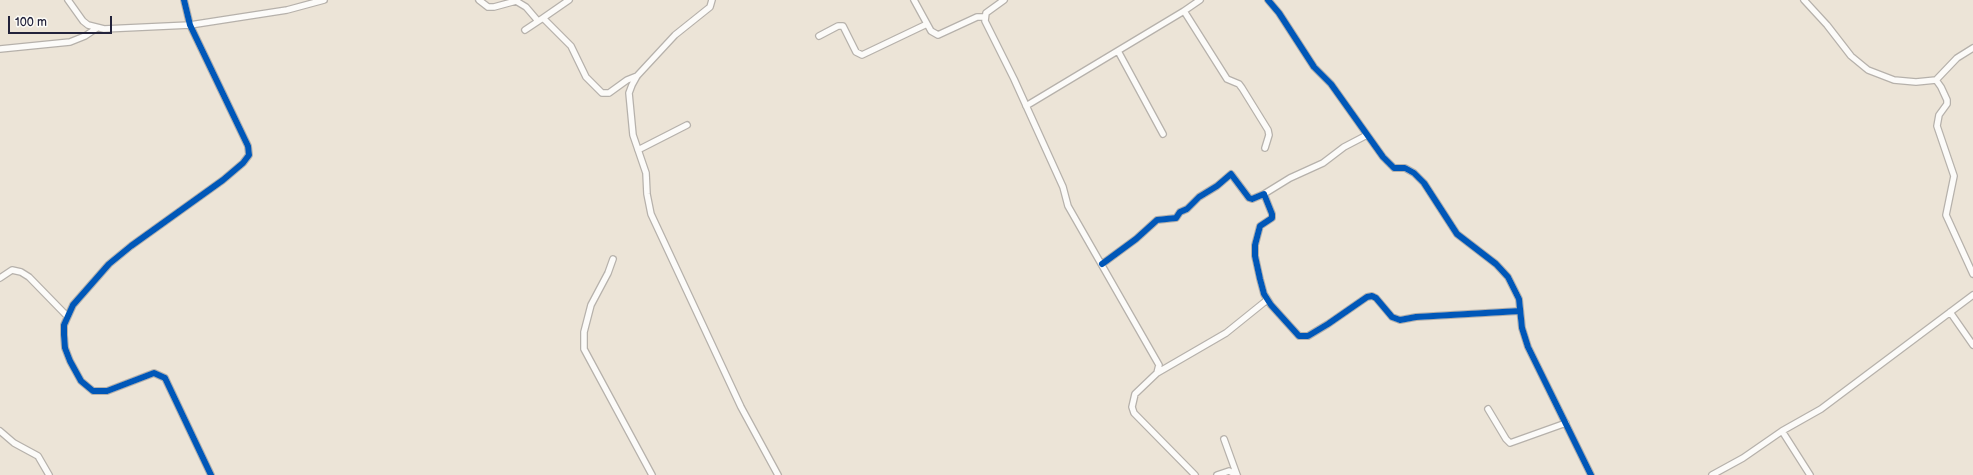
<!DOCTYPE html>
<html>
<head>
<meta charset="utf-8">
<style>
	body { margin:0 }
	#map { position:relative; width:1973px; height:475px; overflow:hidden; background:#ece4d7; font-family:"Balsamiq Sans",sans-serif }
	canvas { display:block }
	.scale { position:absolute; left:8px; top:16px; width:104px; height:18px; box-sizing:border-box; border:2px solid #22223b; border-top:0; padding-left:5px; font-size:12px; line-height:14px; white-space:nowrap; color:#22223b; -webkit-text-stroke:3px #fdfcf7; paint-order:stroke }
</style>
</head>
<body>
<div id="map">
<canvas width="1973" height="475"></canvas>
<div class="scale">100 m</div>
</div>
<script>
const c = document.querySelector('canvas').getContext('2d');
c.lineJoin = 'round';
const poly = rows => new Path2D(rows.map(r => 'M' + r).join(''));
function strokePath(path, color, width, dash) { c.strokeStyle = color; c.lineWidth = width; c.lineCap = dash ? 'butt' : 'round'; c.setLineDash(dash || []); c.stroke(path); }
const minor = poly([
	[68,0,83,21,88,25,104,29,190,25,287,10,324,0],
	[184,0,190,25,248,146,249,155,243,163,223,180,131,246,109,264,73,305,64,325,64,335,65,348,70,361,81,381,93,391,107,391,154,373,165,378,211,475],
	[479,0,488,7,494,7,516,1,526,7,538,21],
	[712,0,710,7,675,35,637,76,632,85,629,93,633,135,646,173,647,194,651,214,741,407,778,475],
	[914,0,931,31,938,35,977,17,984,17],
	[1004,0,986,13,985,21,1014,79,1063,187,1068,206,1159,365,1157,373,1135,394,1132,407,1134,413,1195,475],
	[1268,0,1279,13,1314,67,1331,84,1383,157,1394,168,1405,168,1414,173,1424,183,1457,234,1496,264,1508,277,1519,299,1522,328,1528,347,1591,475],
	[1804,0,1827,25,1851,56,1868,70,1894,80,1916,82,1936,80,1941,87,1947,100,1947,104,1939,115,1937,126,1954,176,1946,215,1973,274],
	[1184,11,1200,0],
	[543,18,569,0],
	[525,30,543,18,571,46,586,77,602,93,609,93,627,80,637,76],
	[819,36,838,26,843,26,856,52,862,55,927,24],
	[0,49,70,42,85,36,97,28],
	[1118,51,1163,134],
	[1936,80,1957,58,1973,48],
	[1026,106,1184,11,1227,79,1239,84,1242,88,1268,130,1269,135,1265,148],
	[638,150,687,125],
	[1264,194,1290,178,1323,163,1344,147,1367,135],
	[613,259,608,273,591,305,584,332,584,349,652,475],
	[1102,264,1136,239,1157,220,1176,218,1180,212,1187,209,1199,197,1217,186,1231,174,1249,198,1252,199,1264,194,1272,214,1272,218,1260,226,1255,245,1255,256,1260,279,1264,294,1271,305,1299,336,1308,336,1328,324,1367,297,1372,296,1376,298,1392,317,1400,320,1416,317,1520,311],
	[0,278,12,270,21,272,29,277,67,316],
	[1950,312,1973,345],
	[1157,373,1226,333,1267,300],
	[1488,409,1506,439,1510,443,1566,423],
	[0,431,14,443,38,456,49,475],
	[1782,431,1810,475],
	[1224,439,1237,475],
	[1217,475,1229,471,1237,475],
	[1712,475,1743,458,1782,431,1821,409,1973,295]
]);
strokePath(minor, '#b6b1ab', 8);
strokePath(minor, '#fcfbf9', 5.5);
strokePath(poly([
	[184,0,190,25,248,146,249,155,243,163,223,180,131,246,109,264,73,305,64,325,64,335,65,348,70,361,81,381,93,391,107,391,154,373,165,378,211,475],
	[1268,0,1279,13,1314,67,1331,84,1383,157,1394,168,1405,168,1414,173,1424,183,1457,234,1496,264,1508,277,1519,299,1522,328,1528,347,1591,475],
	[1102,264,1136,239,1157,220,1176,218,1180,212,1187,209,1199,197,1217,186,1231,174,1249,198,1252,199,1264,194,1272,214,1272,218,1260,226,1255,245,1255,256,1260,279,1264,294,1271,305,1299,336,1308,336,1328,324,1367,297,1372,296,1376,298,1392,317,1400,320,1416,317,1520,311]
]), '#0057b8', 6);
</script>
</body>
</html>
